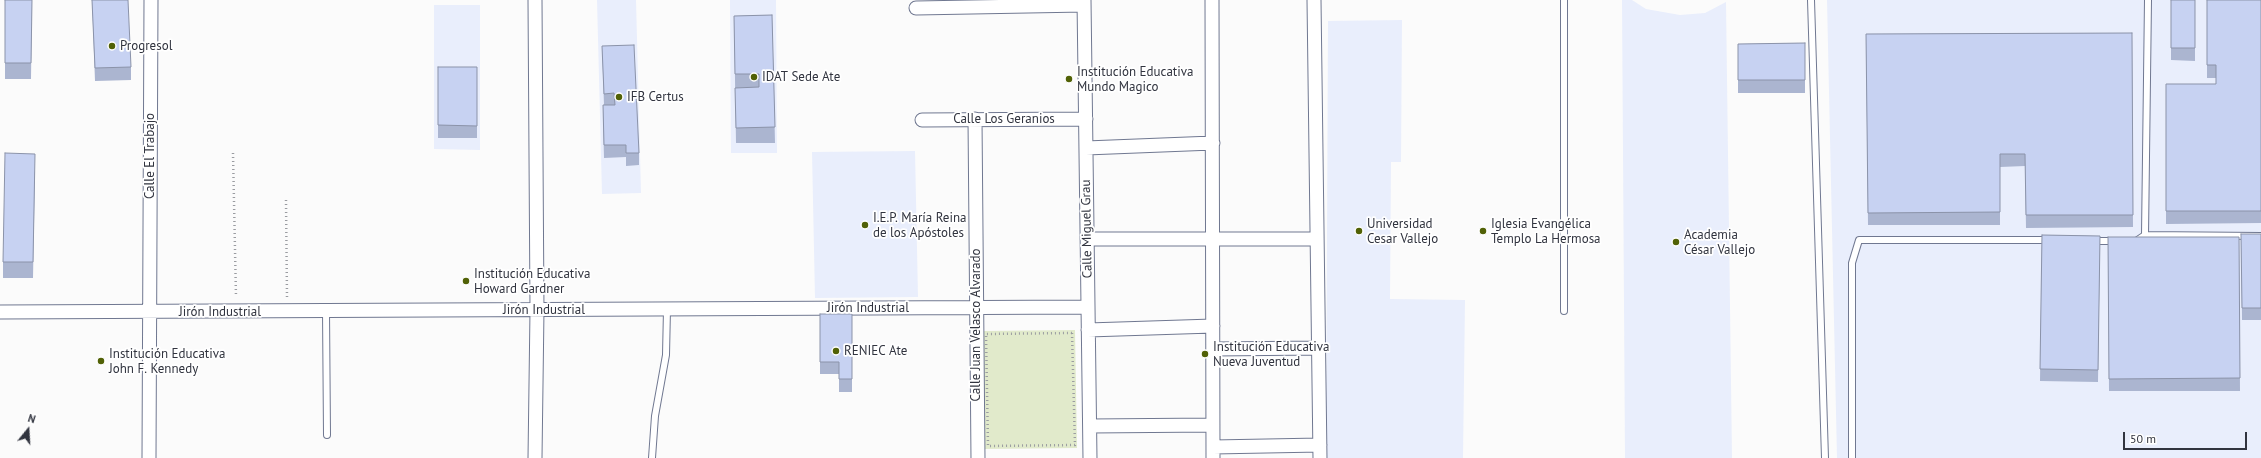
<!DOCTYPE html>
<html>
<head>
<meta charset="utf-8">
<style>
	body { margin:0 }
	#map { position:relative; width:2261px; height:458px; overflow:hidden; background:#fbfbfb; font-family:"PT Sans",sans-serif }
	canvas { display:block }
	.north { position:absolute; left:8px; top:410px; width:40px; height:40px; -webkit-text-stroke:3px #fff; paint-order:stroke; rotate:18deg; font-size:11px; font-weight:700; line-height:16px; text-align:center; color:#31343f }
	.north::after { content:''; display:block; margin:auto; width:14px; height:18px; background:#31343f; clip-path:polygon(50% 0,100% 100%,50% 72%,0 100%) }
	.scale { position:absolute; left:2123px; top:432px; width:124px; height:18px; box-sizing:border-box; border:2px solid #31343f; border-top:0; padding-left:5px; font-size:12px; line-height:14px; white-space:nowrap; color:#31343f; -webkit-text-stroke:3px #fff; paint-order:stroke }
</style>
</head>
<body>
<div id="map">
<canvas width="2261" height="458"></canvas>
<div class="north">N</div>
<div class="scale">50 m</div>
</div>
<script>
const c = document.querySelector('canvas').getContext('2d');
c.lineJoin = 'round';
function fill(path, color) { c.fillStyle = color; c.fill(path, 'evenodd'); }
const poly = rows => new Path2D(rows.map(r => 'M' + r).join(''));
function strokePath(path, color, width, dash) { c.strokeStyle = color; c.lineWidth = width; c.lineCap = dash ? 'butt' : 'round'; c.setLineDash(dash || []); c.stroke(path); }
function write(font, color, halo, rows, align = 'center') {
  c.font = font + ' "PT Sans",sans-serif'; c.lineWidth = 3.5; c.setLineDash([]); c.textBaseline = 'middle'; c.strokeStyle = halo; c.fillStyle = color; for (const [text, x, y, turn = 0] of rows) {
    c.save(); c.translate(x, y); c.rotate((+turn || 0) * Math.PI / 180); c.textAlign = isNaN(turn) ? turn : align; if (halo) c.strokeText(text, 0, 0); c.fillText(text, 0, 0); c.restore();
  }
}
fill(poly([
	[597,0,636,0,641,193,602,194],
	[730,0,776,0,777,153,731,153],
	[1622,0,1632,0,1646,9,1680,15,1705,13,1726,2,1732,458,1625,458],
	[1827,0,2261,0,2261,458,1837,458],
	[434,5,480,5,480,150,434,149],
	[1402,20,1401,162,1391,162,1390,299,1465,300,1463,458,1326,458,1328,21],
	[915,151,918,297,815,298,812,152]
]), '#e9eefc');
fill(poly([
	[1075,330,1077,448,984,449,983,331]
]), '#e1eacb');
const lane = poly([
	[1811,0,1825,458],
	[2145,235,2261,236],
	[2092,241,2116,241],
	[2136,241,2145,235,2148,0],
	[326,311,327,435],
	[1564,311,1564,0],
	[652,458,655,416,666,355,667,309],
	[1852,458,1852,263,1859,240,2048,240]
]);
const street = poly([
	[1084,0,1090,458],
	[1212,0,1213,458],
	[1314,0,1320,458],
	[916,8,1084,5],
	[975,119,978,458],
	[922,120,1086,119],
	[1086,148,1213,143],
	[1087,239,1317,239],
	[0,312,1088,307],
	[1088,330,1213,326],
	[1213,349,1319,348],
	[1090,426,1213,425],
	[1213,447,1320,445],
	[149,458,151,0],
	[535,458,537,310,535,0]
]);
strokePath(lane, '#707891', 8);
strokePath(street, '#707891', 15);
strokePath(poly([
	[233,153,236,297],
	[286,200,287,297],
	[1072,333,1075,445,988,446,986,334,1072,333]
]), '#9a9ca1', 2.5, [1, 3]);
strokePath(lane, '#fff', 6);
strokePath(street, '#fff', 13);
fill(poly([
	[5,0,32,0,31,79,5,79],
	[92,0,131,67,131,80,95,81],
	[2171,0,2195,0,2195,61,2171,60],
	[2207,0,2261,0,2261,223,2166,224,2166,84,2216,84,2216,78,2207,78],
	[772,15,775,143,736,143,734,16],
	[2132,33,2133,227,2026,228,2025,166,2000,167,2000,225,1868,225,1866,34],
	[1805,43,1805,93,1738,93,1738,44],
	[602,46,639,153,639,165,626,166,626,157,604,158,603,118,603,105,604,105],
	[438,67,477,67,477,138,438,138],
	[35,170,33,278,3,278,3,262],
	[2241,234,2261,234,2261,320,2242,320],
	[2042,235,2100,236,2098,382,2040,381],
	[2108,237,2239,237,2240,391,2109,391],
	[820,314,852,314,852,392,839,392,839,374,820,374]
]), '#abb5d0');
const building = poly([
	[5,0,32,0,31,63,5,63,5,0],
	[92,0,128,0,131,67,95,68,92,0],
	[2171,0,2195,0,2195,48,2171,48,2171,0],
	[2207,0,2261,0,2261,211,2166,211,2166,84,2216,84,2216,65,2207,65,2207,0],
	[772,15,775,127,736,128,735,88,759,87,759,74,735,74,734,16,772,15],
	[2132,33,2133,215,2026,215,2025,154,2000,154,2000,212,1868,213,1866,34,2132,33],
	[1805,43,1805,80,1738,80,1738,44,1805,43],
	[634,45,639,153,626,153,626,145,604,145,603,105,615,105,614,93,604,94,602,46,634,45],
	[438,67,477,67,477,126,438,125,438,67],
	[5,153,35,154,33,262,3,262,5,153],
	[2241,234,2261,234,2261,308,2242,308,2241,234],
	[2042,235,2100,236,2098,370,2040,369,2042,235],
	[2108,237,2239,237,2240,378,2109,379,2108,237],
	[820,314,852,314,852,379,839,379,839,362,820,362,820,314]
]);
fill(building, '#c7d2f2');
strokePath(building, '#8b93a9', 1);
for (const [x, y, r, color] of [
	[112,46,4,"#516106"],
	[754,77,4,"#516106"],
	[1069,79,4,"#516106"],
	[619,97,4,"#516106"],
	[865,225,4,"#516106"],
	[1359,231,4,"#516106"],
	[1483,231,4,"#516106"],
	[1676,242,4,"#516106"],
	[466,281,4,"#516106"],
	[836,351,4,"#516106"],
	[1205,354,4,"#516106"],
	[101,361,4,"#516106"]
]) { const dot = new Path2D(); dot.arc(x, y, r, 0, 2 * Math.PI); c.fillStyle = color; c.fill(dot); strokePath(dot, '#fff', 1.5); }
write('13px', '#31343f', '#fff', [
	["Progresol",120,46],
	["Institución Educativa",1077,72],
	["Mundo Magico",1077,87],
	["IDAT Sede Ate",762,77],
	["IFB Certus",627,97],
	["I.E.P. María Reina",873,218],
	["de los Apóstoles",873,233],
	["Universidad",1367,224],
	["Cesar Vallejo",1367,239],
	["Iglesia Evangélica",1491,224],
	["Templo La Hermosa",1491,239],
	["Academia",1684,235],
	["César Vallejo",1684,250],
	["Institución Educativa",474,274],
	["Howard Gardner",474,289],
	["Institución Educativa",1213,347],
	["Nueva Juventud",1213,362],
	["RENIEC Ate",844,351],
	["Institución Educativa",109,354],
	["John F. Kennedy",109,369]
], 'left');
write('13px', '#31343f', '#fff', [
	["Calle Los Geranios",1004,119],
	["Calle El Trabajo",150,156,-90],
	["Calle Miguel Grau",1087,229,-91],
	["Jirón Industrial",868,308],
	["Jirón Industrial",544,310],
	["Jirón Industrial",220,312],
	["Calle Juan Velasco Alvarado",976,325,-90]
]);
</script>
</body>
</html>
